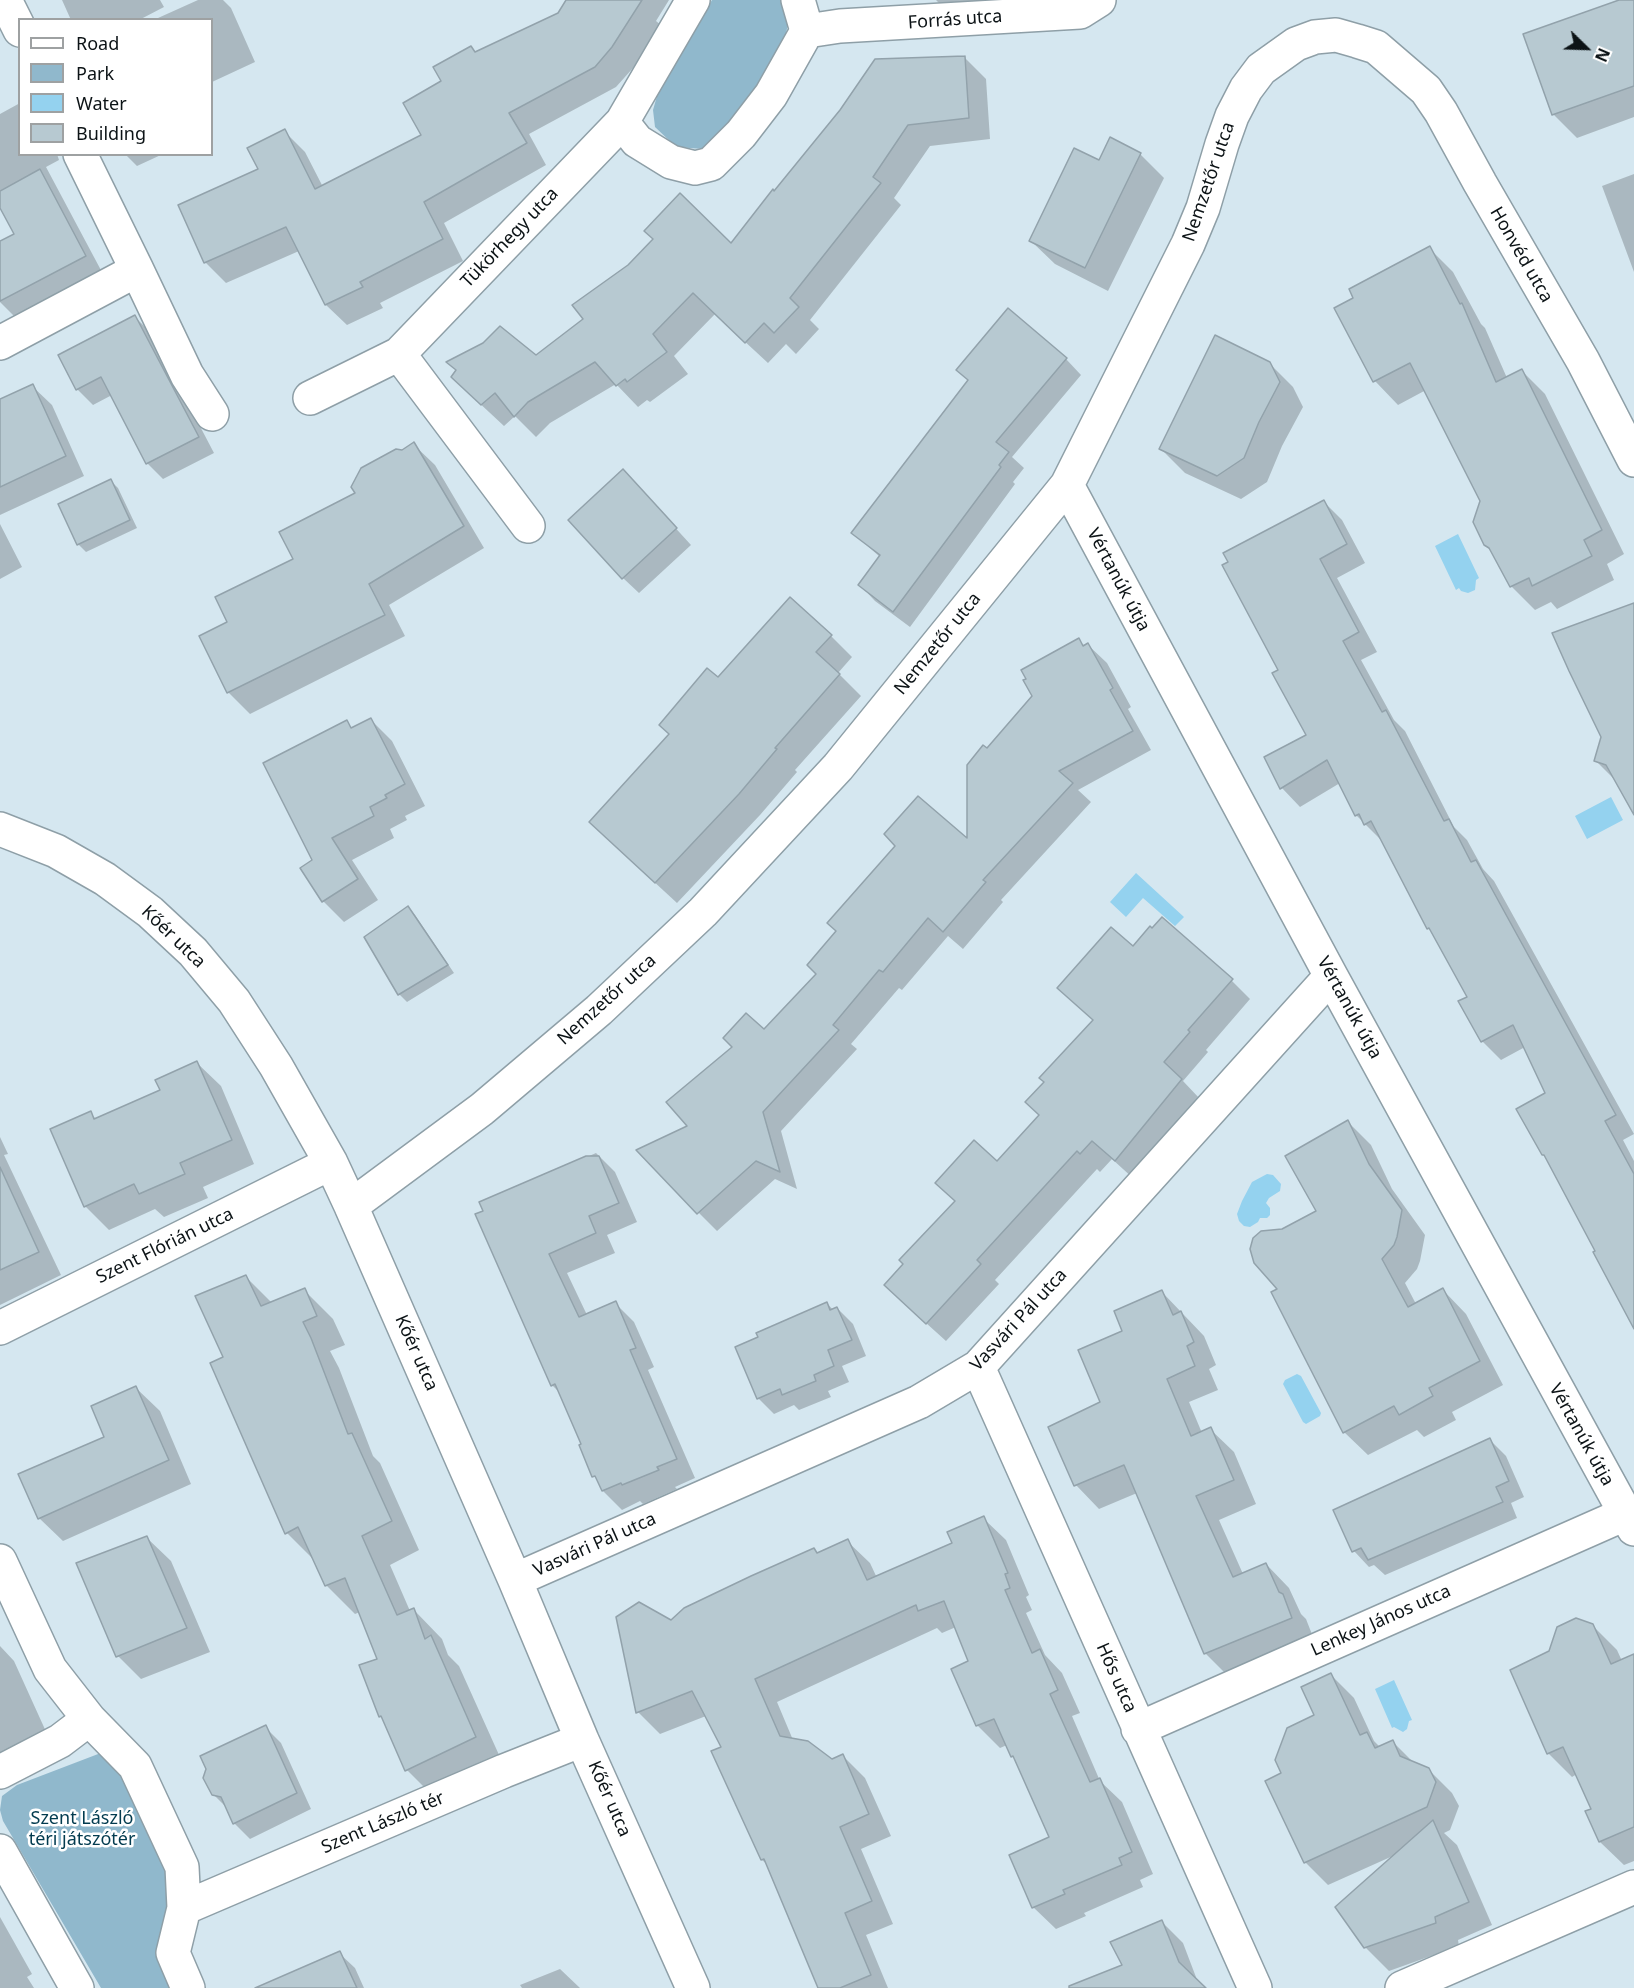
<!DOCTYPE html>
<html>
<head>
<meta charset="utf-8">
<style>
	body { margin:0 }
	#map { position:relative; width:1634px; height:1988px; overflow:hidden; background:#d5e7f0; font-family:"Noto Sans",sans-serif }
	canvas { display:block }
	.legend { position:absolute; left:18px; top:18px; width:195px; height:138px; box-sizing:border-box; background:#fff; border:2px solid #9ea1a2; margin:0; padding:8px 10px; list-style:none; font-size:18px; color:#0c1316 }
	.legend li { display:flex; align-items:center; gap:12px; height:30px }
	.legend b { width:30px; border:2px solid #9ea1a2 }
	.north { position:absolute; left:1556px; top:18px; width:60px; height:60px; -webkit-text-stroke:4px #fff; paint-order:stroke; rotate:113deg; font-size:16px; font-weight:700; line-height:24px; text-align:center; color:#0c1316 }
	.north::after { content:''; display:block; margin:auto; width:21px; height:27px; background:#0c1316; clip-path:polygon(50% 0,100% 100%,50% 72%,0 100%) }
</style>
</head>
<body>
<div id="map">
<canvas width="1634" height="1988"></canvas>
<ul class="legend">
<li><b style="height:8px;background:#fff"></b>Road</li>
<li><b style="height:16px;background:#90b8cc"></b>Park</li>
<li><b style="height:16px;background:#94d2ef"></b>Water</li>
<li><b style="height:16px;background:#b7c9d1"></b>Building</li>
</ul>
<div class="north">N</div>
</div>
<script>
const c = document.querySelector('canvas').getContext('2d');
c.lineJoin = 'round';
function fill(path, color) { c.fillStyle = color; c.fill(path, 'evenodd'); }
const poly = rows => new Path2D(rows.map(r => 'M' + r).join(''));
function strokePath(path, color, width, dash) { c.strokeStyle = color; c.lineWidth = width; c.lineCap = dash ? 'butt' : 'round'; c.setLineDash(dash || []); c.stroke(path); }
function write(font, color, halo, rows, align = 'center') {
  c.font = font + ' "Noto Sans",sans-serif'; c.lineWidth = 5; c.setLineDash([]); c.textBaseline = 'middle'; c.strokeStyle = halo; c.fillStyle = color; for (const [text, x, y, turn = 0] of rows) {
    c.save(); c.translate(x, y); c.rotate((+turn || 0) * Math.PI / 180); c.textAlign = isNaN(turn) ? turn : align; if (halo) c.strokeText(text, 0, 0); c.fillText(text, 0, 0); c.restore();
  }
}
fill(poly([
	[712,0,783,0,788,24,781,57,712,147,703,149,676,147,655,127,653,110,659,89],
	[106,1751,121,1760,172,1878,173,1988,101,1988,3,1821,0,1810,2,1796,17,1785]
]), '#90b8cc');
fill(poly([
	[1458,534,1479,578,1476,580,1475,590,1468,593,1461,591,1459,588,1456,590,1435,546],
	[1611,797,1623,820,1587,839,1575,816],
	[1136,873,1184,917,1175,926,1143,898,1126,917,1110,902],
	[1267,1174,1273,1175,1281,1184,1280,1191,1269,1198,1266,1203,1270,1208,1270,1215,1267,1218,1260,1218,1258,1222,1250,1227,1244,1226,1239,1221,1237,1214,1242,1201,1252,1182],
	[1297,1374,1301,1376,1321,1413,1320,1416,1306,1424,1303,1422,1283,1384,1285,1380],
	[1394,1680,1412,1720,1409,1721,1407,1729,1403,1732,1394,1727,1392,1728,1375,1689]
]), '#94d2ef');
fill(poly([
	[62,0,160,0,164,7,139,20,71,20],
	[198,0,223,0,231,8,255,62,212,82,212,20,158,18],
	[567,0,669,0,656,21,661,25,633,68,616,87,529,134,546,165,444,223,463,261,380,303,383,308,347,325,326,305,299,251,226,283,205,262,284,131,305,152,323,187,423,136,443,82,471,47,476,53,559,14],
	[936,0,987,0,984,4,942,6],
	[1623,0,1634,0,1634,117,1577,138,1553,114],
	[964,57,986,79,990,139,930,146,894,198,901,205,810,320,819,329,796,354,786,344,768,363,715,314,674,356,688,374,650,402,647,400,638,407,616,384,550,423,536,437,515,416,504,426,475,399,536,357,732,245,775,193],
	[20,103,20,154,57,154,59,160,46,167,103,274,18,320,0,302,0,243,16,235,0,205,0,114],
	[125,154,163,154,137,166],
	[1140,154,1164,178,1108,291,1055,264,1031,241,1099,162],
	[1634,174,1634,272,1602,186],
	[1429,248,1453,272,1481,324,1485,328,1507,378,1522,371,1545,394,1624,554,1607,564,1614,580,1557,609,1551,602,1535,610,1511,586,1493,553,1485,545,1482,501,1426,390,1398,405,1375,381,1336,308,1356,298],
	[135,317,151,333,214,453,163,479,147,463,112,395,93,405,77,389],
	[1066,359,1081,375,1012,457,1024,468,1013,482,1015,484,910,627,875,601,860,585,880,557,853,533,969,381],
	[1269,363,1293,387,1303,407,1282,446,1267,482,1241,499,1185,473,1161,449],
	[32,386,52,405,84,476,0,515,0,401],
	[413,444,435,465,484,548,389,605,405,636,250,714,228,692,229,622,295,560,357,494,402,451],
	[111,481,118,488,137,528,86,552,78,544],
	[638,487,691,545,639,593,623,578],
	[1323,501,1342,520,1365,563,1337,578,1377,652,1361,660,1394,720,1405,731,1454,827,1467,840,1483,869,1494,881,1634,1134,1623,1140,1634,1161,1634,1326,1597,1251,1548,1159,1543,1155,1547,1093,1525,1047,1501,1060,1482,1041,1469,997,1435,935,1428,928,1383,842,1356,815,1340,783,1300,807,1282,788,1266,758,1308,736,1280,670],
	[0,524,22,567,0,579],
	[1634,605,1634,805,1615,780,1595,760],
	[831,636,852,657,838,673,861,696,795,770,797,772,760,815,677,903,612,843,718,679],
	[1078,640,1085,646,1088,645,1107,663,1131,707,1128,709,1151,750,1078,790,1091,802,1001,900,1003,902,963,949,948,936,902,990,899,988,851,1044,857,1049,781,1131,797,1189,775,1179,717,1231,698,1212,689,1126,764,1032,969,842,987,750,1034,696],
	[371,720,392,741,425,806,405,816,407,820,390,829,394,838,352,860,378,900,344,922,323,901,314,861,347,722,353,729],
	[407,908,415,915,454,973,407,1002,399,994],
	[1133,948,1231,980,1250,999,1206,1050,1208,1052,1183,1081,1200,1099,1134,1179,1112,1159,1100,1172,1097,1169,995,1280,999,1284,946,1341,905,1304,997,1163,1041,1116,1045,1083,1094,1021,1059,988],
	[197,1063,221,1086,254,1164,203,1187,208,1198,164,1217,155,1209,109,1230,85,1206,90,1113,97,1120,162,1091],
	[1348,1122,1371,1145,1392,1189,1425,1235,1420,1261,1417,1269,1405,1283,1416,1304,1443,1290,1466,1314,1503,1385,1452,1412,1456,1420,1424,1437,1417,1430,1368,1455,1344,1432,1279,1290,1252,1256,1254,1239,1282,1231,1318,1211],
	[0,1137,8,1154,4,1155,61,1275,0,1305],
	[596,1153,615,1172,637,1222,607,1235,615,1253,567,1273,587,1315,615,1303,634,1322,654,1367,648,1370,695,1478,675,1487,677,1489,643,1504,640,1501,622,1510,603,1491,599,1482,594,1476,583,1444,561,1394,552,1385,481,1203],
	[246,1277,272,1303,304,1290,333,1319,345,1345,330,1351,339,1368,373,1456,380,1463,419,1550,390,1565,410,1611,414,1610,442,1639,448,1655,459,1666,504,1766,435,1798,407,1770,385,1721,380,1716,379,1660,360,1612,355,1614,327,1586,315,1561,287,1533,225,1358],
	[1162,1292,1204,1336,1216,1365,1209,1369,1218,1390,1189,1402,1202,1433,1210,1429,1234,1452,1256,1504,1219,1520,1243,1574,1266,1564,1289,1588,1301,1614,1306,1619,1315,1642,1229,1677,1205,1653,1137,1493,1099,1509,1076,1485,1124,1331],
	[827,1303,833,1310,837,1308,853,1324,866,1356,842,1366,849,1382,828,1391,831,1397,799,1410,794,1405,774,1414,758,1398],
	[136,1388,160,1411,191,1484,63,1541,39,1518,106,1438],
	[1490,1440,1506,1456,1524,1497,1511,1503,1517,1518,1385,1575,1374,1565,1369,1567,1354,1551],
	[983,1518,1006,1540,1029,1595,1026,1597,1032,1610,1026,1613,1045,1655,1062,1673,1080,1713,1072,1716,1100,1781,1122,1802,1153,1874,1140,1880,1143,1887,1084,1913,1086,1916,1056,1929,1033,1907,1051,1838,1017,1760,1007,1745,1000,1748,978,1726,953,1669,970,1662,956,1627,942,1633,937,1628,777,1702,793,1740,832,1760,843,1756,865,1778,891,1836,861,1849,893,1924,866,1935,888,1988,819,1988,769,1866,762,1860,713,1752,723,1748,706,1716,660,1734,638,1712,671,1622,847,1541,870,1563,877,1578,954,1544],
	[147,1538,171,1561,210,1652,141,1679,118,1656],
	[1593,1626,1617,1650,1622,1661,1634,1656,1634,1861,1624,1865,1600,1842,1587,1812,1593,1809,1577,1774,1572,1777,1548,1753,1550,1652],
	[0,1646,14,1661,48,1736,0,1756],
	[1331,1675,1354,1698,1374,1741,1380,1747,1393,1742,1414,1763,1428,1769,1452,1793,1459,1806,1450,1830,1444,1833,1457,1845,1492,1925,1458,1940,1459,1946,1389,1971,1365,1947,1395,1855,1328,1885,1305,1862,1283,1774,1316,1715],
	[265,1727,281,1743,311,1809,250,1839,234,1823,227,1808,213,1794],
	[0,1917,32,1974,27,1977,34,1988,0,1988],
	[1162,1922,1183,1943,1199,1985,1203,1988,1093,1988,1124,1966],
	[339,1953,355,1968,364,1988,288,1988],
	[560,1969,580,1988,522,1988,520,1985]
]), '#0003');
const building = poly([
	[566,0,642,0,612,47,595,67,509,113,527,143,424,202,443,239,360,282,363,287,325,305,286,227,204,263,178,205,258,169,247,148,285,129,315,189,421,135,403,103,441,81,433,67,471,46,475,52,558,13,566,0],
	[1619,0,1634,0,1634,86,1552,115,1523,34,1619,0],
	[965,56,969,118,908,125,873,177,881,183,790,298,799,307,774,333,764,323,745,343,693,293,653,334,667,352,627,382,625,379,616,386,595,362,528,402,514,417,495,393,481,405,451,377,456,370,446,362,483,343,500,326,536,355,583,319,572,305,628,265,653,239,644,231,680,193,731,243,773,189,774,191,840,110,875,59,965,56],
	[1110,137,1141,153,1085,268,1029,241,1074,148,1099,160,1110,137],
	[40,169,86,256,0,301,0,241,14,234,0,208,0,191,40,169],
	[1430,246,1460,304,1462,303,1496,382,1522,369,1602,530,1584,540,1592,556,1532,586,1529,578,1510,587,1489,548,1484,545,1473,522,1480,501,1410,363,1373,382,1334,308,1353,298,1349,289,1430,246],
	[1008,308,1067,358,996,442,1009,452,999,465,1001,467,893,612,858,585,880,555,851,533,968,380,956,370,1008,308],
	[135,315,199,437,146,464,101,377,76,390,58,355,135,315],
	[1215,335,1270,362,1280,382,1259,422,1244,458,1217,476,1159,449,1215,335],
	[33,384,66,456,0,487,0,399,33,384],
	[414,442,464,526,369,584,385,615,227,693,199,636,227,622,215,597,293,559,279,532,355,493,351,487,361,468,396,449,402,450,414,442],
	[623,469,677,528,622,579,568,520,623,469],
	[111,479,130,520,77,545,58,504,111,479],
	[1324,500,1347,544,1320,559,1359,632,1343,641,1382,712,1386,710,1444,821,1449,819,1471,862,1476,860,1616,1115,1605,1121,1634,1174,1634,1329,1593,1252,1595,1251,1544,1155,1542,1155,1516,1109,1545,1093,1513,1025,1481,1042,1458,1001,1467,997,1429,928,1427,929,1371,821,1364,825,1359,814,1355,816,1327,760,1280,789,1264,757,1306,735,1272,673,1278,670,1222,565,1228,562,1223,553,1324,500],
	[790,597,832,635,816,652,840,674,775,748,777,749,739,794,655,883,589,822,669,734,659,725,707,668,718,677,790,597],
	[1634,603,1634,815,1606,765,1594,761,1601,737,1569,671,1552,633,1634,603],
	[1079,638,1083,646,1088,643,1113,688,1110,690,1133,731,1059,771,1073,783,983,880,986,882,943,932,928,918,883,972,879,970,833,1025,839,1030,763,1112,780,1172,756,1161,697,1214,636,1150,687,1126,666,1102,732,1047,723,1038,746,1013,764,1029,816,974,807,965,836,931,827,923,895,846,884,834,918,796,967,838,967,765,983,745,987,748,1032,696,1023,680,1026,679,1021,670,1079,638],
	[371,718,405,784,385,795,387,798,370,807,374,816,332,838,358,879,322,902,300,868,312,860,263,763,347,720,351,728,371,718],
	[408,906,448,965,398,995,364,937,408,906],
	[1162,917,1233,979,1188,1030,1190,1032,1164,1062,1182,1079,1115,1161,1092,1141,1080,1154,1077,1151,977,1260,981,1264,926,1324,884,1285,903,1264,899,1260,955,1201,935,1183,974,1140,997,1161,1039,1115,1025,1102,1044,1082,1039,1078,1093,1020,1057,988,1111,927,1133,946,1150,926,1152,928,1162,917],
	[197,1061,232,1140,180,1163,185,1174,139,1194,134,1184,84,1207,50,1129,91,1111,94,1119,160,1090,155,1080,197,1061],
	[1348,1120,1369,1164,1402,1210,1397,1237,1394,1245,1382,1259,1408,1307,1443,1288,1480,1361,1429,1388,1433,1396,1399,1415,1394,1406,1343,1433,1271,1292,1277,1289,1254,1263,1250,1249,1253,1238,1261,1231,1282,1229,1316,1211,1285,1156,1348,1120],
	[586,1156,599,1156,619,1203,589,1216,596,1233,549,1254,579,1317,616,1301,636,1348,630,1350,677,1459,657,1467,659,1470,622,1485,621,1483,602,1491,595,1476,592,1477,579,1445,581,1444,555,1384,551,1386,475,1214,483,1211,479,1202,586,1156],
	[0,1167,39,1252,0,1270,0,1167],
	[246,1275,261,1306,305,1288,317,1316,303,1322,311,1338,348,1434,352,1433,392,1521,362,1536,397,1615,414,1608,425,1639,431,1635,476,1737,405,1771,381,1716,379,1717,359,1665,377,1659,345,1578,325,1586,298,1527,285,1534,210,1363,223,1357,195,1296,246,1275],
	[1162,1290,1173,1315,1181,1311,1194,1342,1187,1346,1195,1366,1167,1379,1191,1436,1211,1427,1234,1480,1196,1496,1233,1577,1266,1563,1279,1592,1283,1594,1292,1618,1204,1654,1124,1465,1074,1486,1048,1427,1100,1402,1078,1350,1122,1331,1114,1311,1162,1290],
	[827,1302,830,1310,837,1307,852,1340,828,1350,834,1366,814,1375,816,1381,782,1395,780,1389,757,1399,735,1347,758,1337,756,1333,827,1302],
	[136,1386,169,1460,38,1519,18,1474,104,1437,91,1406,136,1386],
	[1490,1438,1509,1481,1496,1487,1503,1502,1368,1560,1361,1548,1352,1552,1333,1510,1490,1438],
	[984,1516,1008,1573,1005,1574,1010,1588,1005,1590,1032,1653,1040,1649,1058,1690,1050,1694,1090,1782,1100,1778,1132,1852,1119,1858,1122,1865,1063,1890,1065,1894,1032,1908,1009,1855,1049,1837,1013,1756,1011,1757,994,1719,976,1726,951,1669,968,1661,944,1601,918,1611,916,1605,755,1679,780,1736,808,1741,832,1759,843,1754,869,1814,840,1827,872,1901,845,1913,871,1975,840,1988,818,1988,764,1859,761,1860,711,1751,721,1747,692,1691,636,1713,616,1617,639,1602,671,1620,684,1608,751,1576,814,1548,817,1553,848,1539,867,1580,952,1543,947,1532,984,1516],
	[147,1536,187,1628,116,1657,76,1563,147,1536],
	[1576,1618,1593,1624,1611,1664,1634,1654,1634,1827,1599,1842,1585,1811,1591,1809,1563,1747,1547,1754,1510,1670,1549,1651,1557,1627,1576,1618],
	[1331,1673,1360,1735,1367,1732,1375,1748,1393,1740,1400,1756,1429,1768,1436,1782,1427,1807,1304,1863,1265,1781,1281,1773,1275,1760,1287,1728,1314,1715,1301,1687,1331,1673],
	[266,1725,297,1793,233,1824,221,1797,212,1795,203,1778,206,1769,200,1756,266,1725],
	[1433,1820,1469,1902,1435,1917,1436,1923,1364,1948,1335,1907,1433,1820],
	[1162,1920,1179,1962,1206,1988,1069,1988,1069,1986,1122,1965,1110,1942,1162,1920],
	[340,1951,357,1988,255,1988,340,1951]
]);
fill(building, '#b7c9d1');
strokePath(building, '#92a2ab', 1.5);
const street = poly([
	[5,0,20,30],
	[807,31,840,26,1080,12,1099,0],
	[622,122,637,141,671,162,695,168,711,164,741,134,771,95,807,31,798,0],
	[137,270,187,375,212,414],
	[0,343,137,270,80,154],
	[399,354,528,526],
	[310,398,399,354,622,122,693,0],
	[1067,485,1331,976,1634,1529],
	[0,829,56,851,105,879,150,912,193,952,234,1001,276,1066,331,1163,351,1206,515,1580,582,1740,693,1988],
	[351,1206,482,1109,599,1010,703,912,838,767,1067,485,1188,244,1203,208,1222,144,1232,116,1246,89,1261,69,1296,44,1315,37,1336,35,1357,41,1376,47,1426,90,1441,112,1480,183,1583,361,1634,460],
	[0,1328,331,1163],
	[978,1367,1255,1988],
	[0,1561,50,1669,89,1719,135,1766,182,1867,184,1908,173,1953,188,1988],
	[515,1580,919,1402,978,1367,1331,976],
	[1138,1729,1625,1514],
	[0,1772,60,1741,89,1719],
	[0,1851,77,1988],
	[184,1908,504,1771,582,1740],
	[1402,1988,1634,1887]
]);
strokePath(street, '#8e9fa7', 36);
strokePath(street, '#fff', 33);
write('18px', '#0c1316', '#fff', [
	["Forrás utca",955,20,-4],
	["Nemzetőr utca",1209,182,-71],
	["Tükörhegy utca",510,238,-46],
	["Honvéd utca",1521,255,60],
	["Vértanúk útja",1118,580,62],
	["Nemzetőr utca",938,644,-51],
	["Kőér utca",173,937,44],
	["Nemzetőr utca",607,1000,-42],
	["Vértanúk útja",1349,1008,61],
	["Szent Flórián utca",165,1246,-26],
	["Vasvári Pál utca",1019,1320,-47],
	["Kőér utca",416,1353,66],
	["Vértanúk útja",1581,1435,61],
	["Vasvári Pál utca",595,1545,-24],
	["Lenkey János utca",1381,1621,-24],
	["Hős utca",1116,1678,66],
	["Kőér utca",609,1799,66],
	["Szent László tér",383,1823,-23]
]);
write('18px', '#023b4f', '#fff', [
	["Szent László",82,1819],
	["téri játszótér",82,1840]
]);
</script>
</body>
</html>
